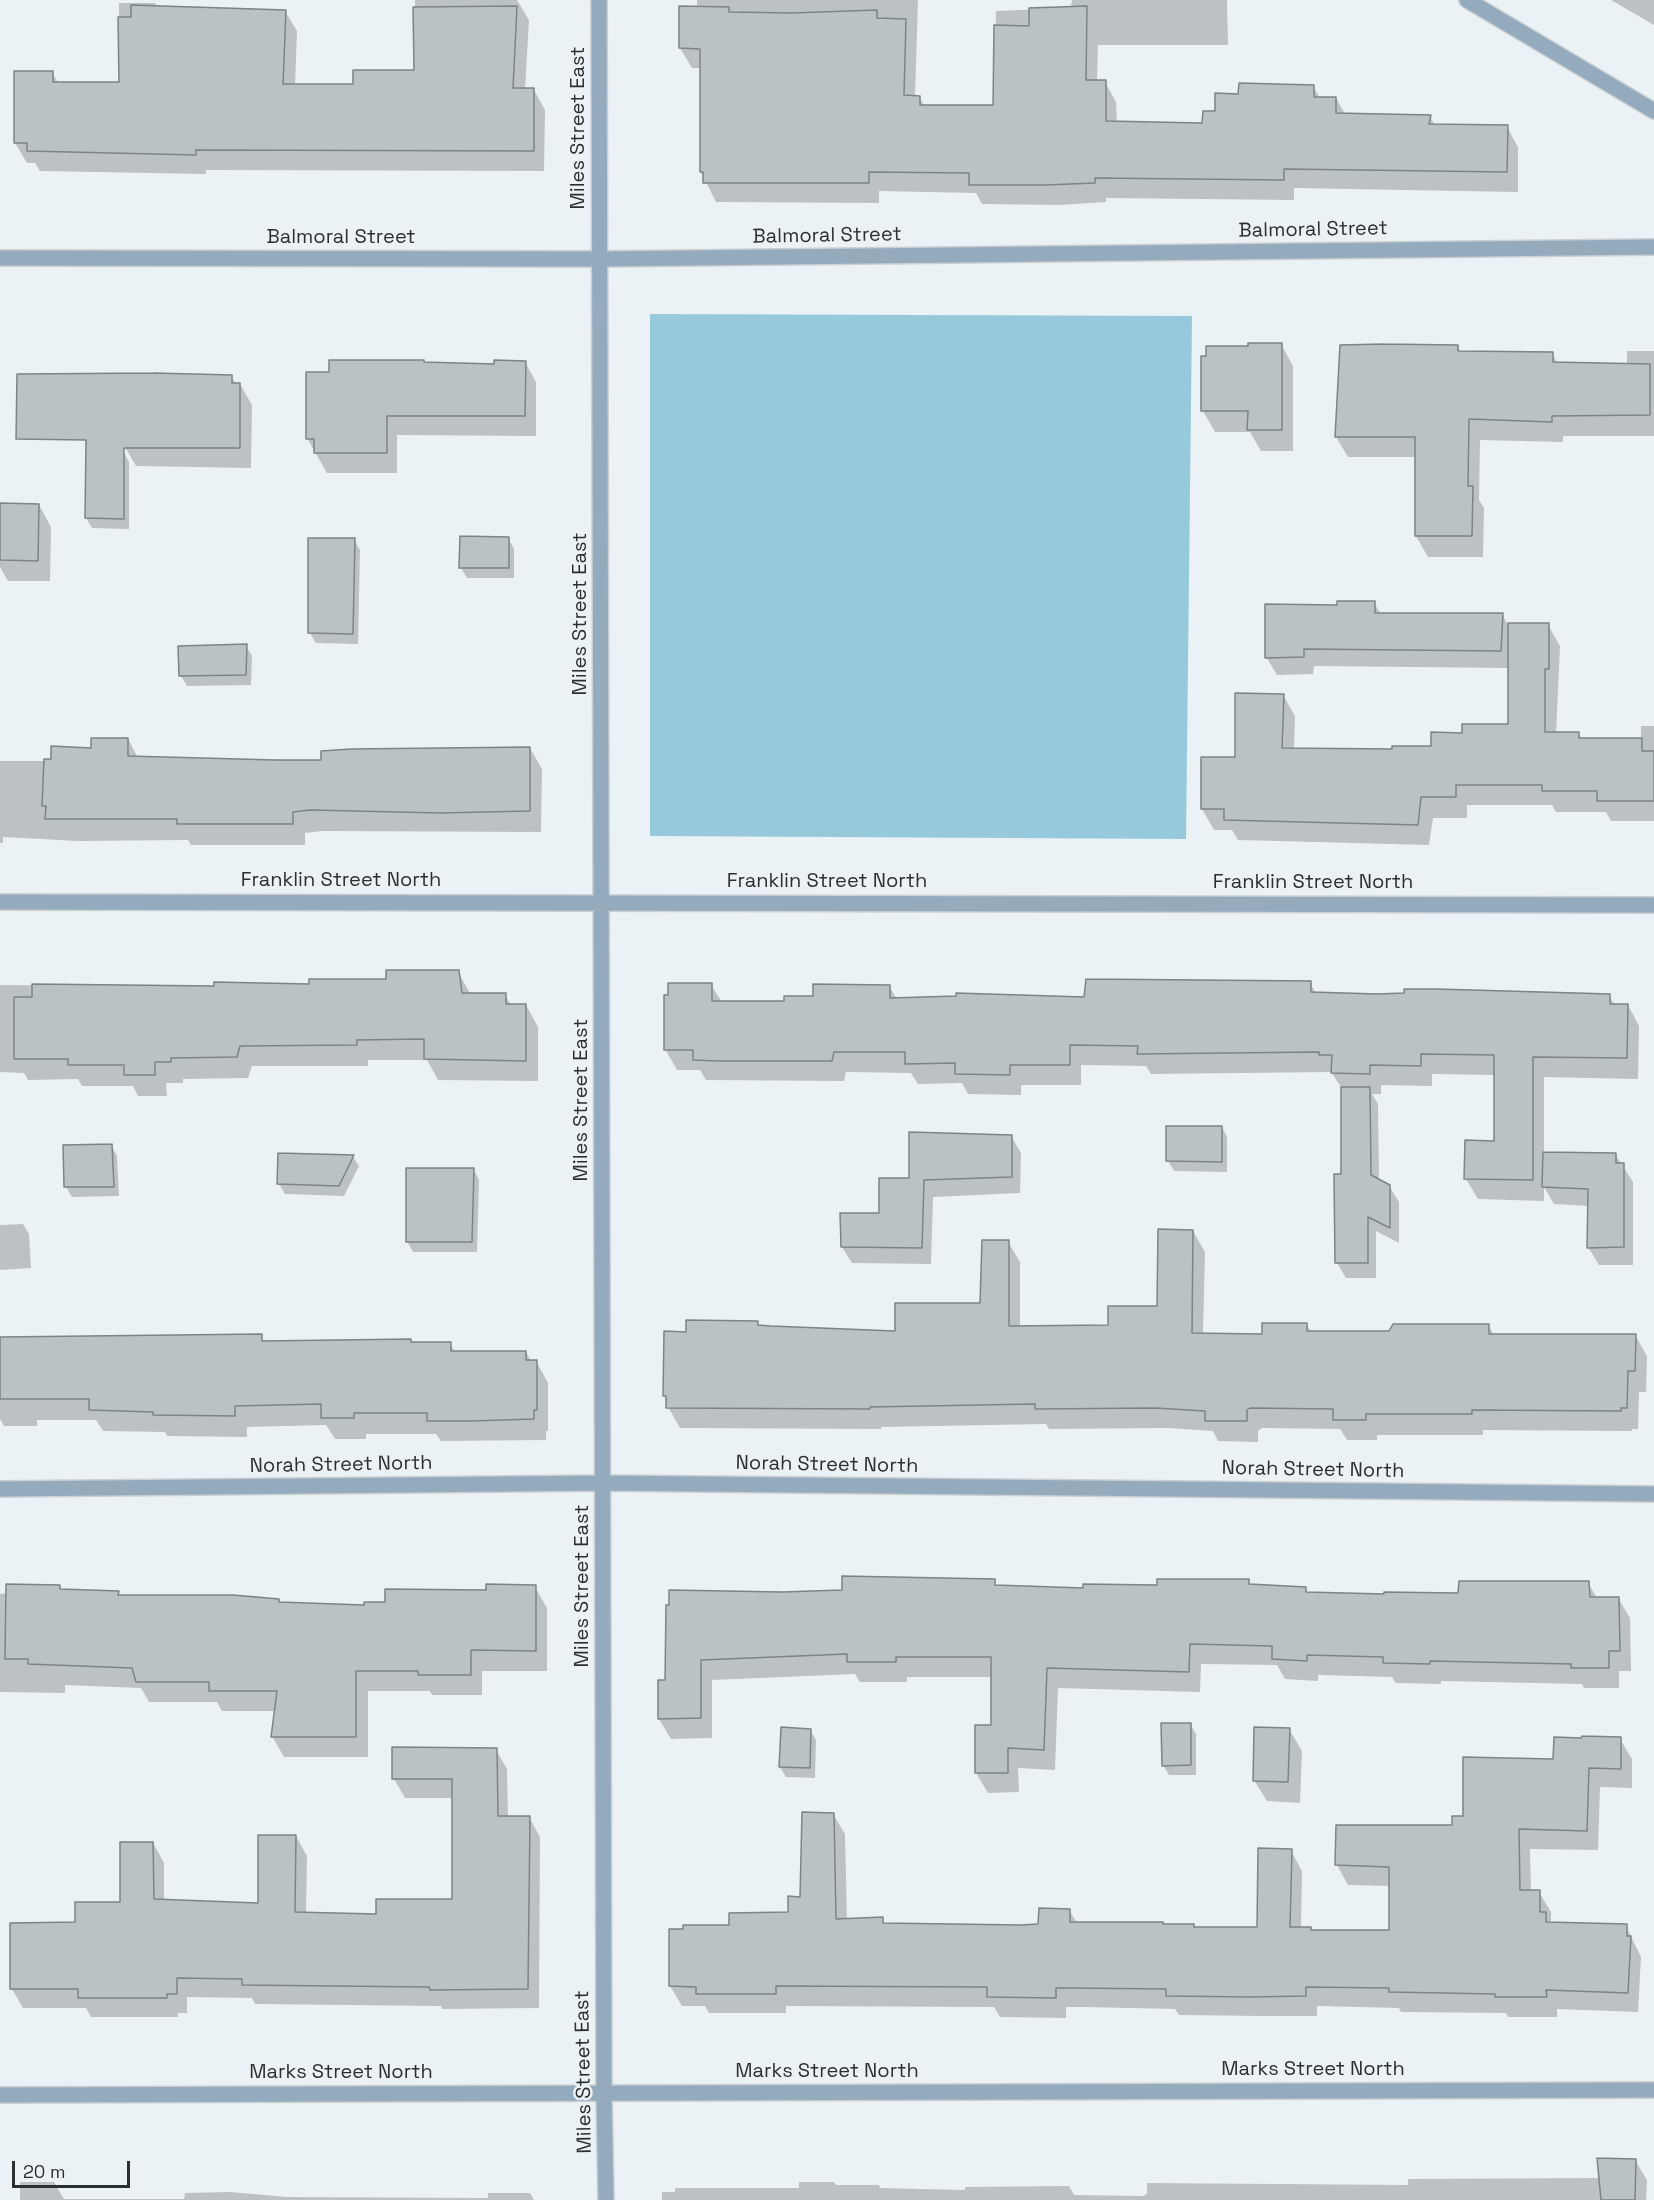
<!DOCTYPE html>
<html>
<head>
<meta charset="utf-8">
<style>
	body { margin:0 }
	#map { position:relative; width:1654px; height:2200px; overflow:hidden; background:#ebf2f5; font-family:"Space Grotesk",sans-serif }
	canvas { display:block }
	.scale { position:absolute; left:12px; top:2161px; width:118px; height:27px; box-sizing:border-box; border:3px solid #2c2f30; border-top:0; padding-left:8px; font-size:18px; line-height:21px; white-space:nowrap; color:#2c2f30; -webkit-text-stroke:4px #ebf2f5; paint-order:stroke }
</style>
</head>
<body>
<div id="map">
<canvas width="1654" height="2200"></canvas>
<div class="scale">20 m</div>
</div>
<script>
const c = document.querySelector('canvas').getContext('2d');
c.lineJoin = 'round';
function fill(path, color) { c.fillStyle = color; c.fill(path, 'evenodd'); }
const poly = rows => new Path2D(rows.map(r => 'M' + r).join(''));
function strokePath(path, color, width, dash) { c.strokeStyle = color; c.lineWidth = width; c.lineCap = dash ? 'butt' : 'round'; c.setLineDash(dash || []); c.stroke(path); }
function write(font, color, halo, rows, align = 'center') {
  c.font = font + ' "Space Grotesk",sans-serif'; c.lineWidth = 5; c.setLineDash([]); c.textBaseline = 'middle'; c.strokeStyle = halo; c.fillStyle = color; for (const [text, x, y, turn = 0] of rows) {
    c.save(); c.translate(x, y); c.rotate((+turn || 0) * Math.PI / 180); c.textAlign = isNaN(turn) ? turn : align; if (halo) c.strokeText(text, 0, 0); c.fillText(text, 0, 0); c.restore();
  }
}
fill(poly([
	[650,314,1192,316,1186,839,650,836]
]), '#97c9dd');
fill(poly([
	[415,0,517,0,529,20,525,90,534,90,545,110,544,171,206,170,206,174,40,171,35,163,27,163,15,143,52,72,58,83,120,83,119,3,155,3,157,7,285,11,297,31,295,85,355,85,415,72],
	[697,0,918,0,915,97,919,97,925,107,994,107,996,11,1071,8,1072,0,1227,0,1228,45,1098,45,1097,82,1105,82,1116,102,1117,123,1204,124,1239,95,1313,86,1320,98,1336,98,1345,114,1430,117,1435,125,1507,127,1518,147,1518,192,1294,188,1294,200,1106,198,1106,202,1059,205,982,204,976,193,879,191,879,203,716,202,701,172,701,68,692,68,680,48,697,8],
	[1611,0,1654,0,1654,25],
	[1281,344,1293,366,1293,451,1261,451,1250,432,1215,432,1203,411,1207,348],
	[1458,347,1461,353,1552,354,1558,364,1627,365,1627,351,1654,351,1654,436,1563,436,1563,442,1480,440,1479,500,1484,508,1483,557,1428,557,1416,536,1416,457,1348,457,1336,437],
	[423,361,425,364,496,366,525,362,536,382,536,436,397,435,397,473,327,473,307,438],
	[231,376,236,384,240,384,252,405,251,468,136,466,124,445],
	[88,451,123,451,129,462,129,529,92,528,86,518],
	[0,504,39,505,51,527,50,581,8,581,0,567],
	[508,538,514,549,514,578,467,578,461,568],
	[354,540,360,550,358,644,316,643,310,633],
	[1374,603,1381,614,1502,614,1508,625,1548,625,1560,646,1556,734,1578,733,1582,740,1641,740,1641,726,1654,726,1654,821,1611,821,1606,812,1556,812,1552,805,1467,805,1467,818,1433,818,1429,845,1238,840,1232,830,1214,830,1202,809,1202,759,1236,759,1283,695,1295,716,1294,750,1394,751,1432,748,1464,734,1509,725,1509,668,1314,666,1313,674,1277,675,1267,658,1339,607],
	[246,646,252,656,251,685,187,686,181,676],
	[128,739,138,758,322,761,530,748,542,769,541,832,322,831,305,833,305,845,191,845,188,840,78,841,3,837,3,843,0,843,0,761,52,761],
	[458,972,471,995,505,995,511,1005,526,1005,538,1027,538,1081,438,1080,427,1060,368,1060,368,1066,252,1066,248,1078,183,1079,183,1083,166,1083,167,1096,138,1096,133,1086,82,1086,78,1079,28,1080,24,1073,0,1072,0,985,97,986,98,988,310,985,388,980],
	[1310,983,1316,993,1609,996,1615,1005,1628,1005,1639,1026,1638,1079,1544,1077,1544,1153,1615,1154,1633,1182,1633,1265,1599,1265,1588,1247,1589,1206,1554,1204,1544,1187,1544,1201,1478,1199,1466,1179,1495,1143,1495,1075,1432,1074,1432,1086,1381,1085,1381,1094,1372,1094,1378,1104,1379,1181,1389,1186,1399,1202,1399,1243,1376,1231,1376,1278,1346,1278,1337,1263,1343,1176,1343,1090,1331,1072,1151,1074,1146,1066,1081,1065,1081,1085,1021,1085,1021,1095,968,1094,962,1083,918,1084,911,1073,846,1072,844,1081,706,1080,700,1070,677,1070,665,1049,711,985,722,1002,785,1002,889,986,897,999,1085,999],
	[1222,1127,1227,1137,1227,1172,1174,1171,1168,1161],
	[1011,1136,1021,1153,1020,1193,933,1197,931,1264,852,1263,842,1247,881,1215,911,1180],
	[111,1145,117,1156,119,1196,72,1197,66,1187],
	[279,1155,353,1157,359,1166,344,1196,285,1194,279,1184],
	[474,1170,479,1180,477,1252,413,1252,407,1241],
	[23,1224,29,1234,31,1268,0,1270,0,1225],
	[1193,1231,1205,1252,1203,1334,1263,1336,1307,1325,1311,1332,1390,1332,1488,1325,1494,1335,1635,1335,1647,1356,1646,1392,1639,1392,1638,1429,1632,1429,1632,1431,1483,1430,1483,1435,1377,1435,1377,1440,1347,1440,1340,1429,1262,1428,1258,1431,1258,1442,1218,1441,1213,1431,1168,1428,1049,1429,1046,1424,881,1427,881,1429,680,1428,668,1407,664,1395,687,1333,757,1322,760,1327,896,1333,981,1304,1008,1242,1020,1262,1020,1327,1109,1326,1158,1307],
	[261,1336,265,1343,450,1344,455,1352,526,1352,531,1361,536,1361,548,1383,548,1431,546,1431,546,1440,441,1441,436,1434,366,1434,366,1439,335,1439,326,1425,247,1427,247,1437,167,1436,165,1432,103,1431,96,1420,37,1420,37,1426,4,1426,0,1419,0,1338],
	[994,1581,997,1587,1085,1590,1249,1581,1252,1586,1305,1589,1308,1594,1460,1595,1588,1583,1597,1598,1618,1598,1630,1618,1631,1671,1619,1671,1619,1688,1584,1688,1582,1684,1441,1681,1441,1684,1396,1683,1392,1677,1318,1675,1318,1681,1285,1679,1277,1665,1201,1664,1200,1692,1058,1688,1055,1770,1018,1768,1019,1792,988,1793,976,1773,993,1726,993,1677,907,1677,907,1682,860,1682,855,1674,712,1680,712,1738,671,1739,659,1719,659,1681,667,1681,782,1594],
	[59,1586,61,1591,118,1592,120,1597,365,1606,535,1587,547,1608,547,1671,482,1671,482,1695,432,1695,430,1691,368,1691,368,1757,284,1757,272,1736,275,1711,222,1711,217,1702,149,1702,141,1688,65,1685,65,1693,0,1692,0,1594],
	[1190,1724,1196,1734,1196,1775,1169,1775,1163,1765],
	[1289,1729,1302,1751,1300,1803,1267,1801,1254,1780],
	[810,1730,816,1740,815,1778,786,1777,780,1767],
	[1620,1739,1632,1759,1632,1788,1600,1787,1598,1850,1530,1849,1531,1892,1539,1892,1551,1912,1551,1923,1626,1926,1641,1957,1638,2012,1557,2009,1557,2017,1508,2017,1506,2013,1401,2012,1399,2008,1317,2006,1317,2016,1264,2016,1179,2015,1175,2009,1083,2007,1066,2007,1066,2018,1000,2017,994,2007,786,2006,786,2013,709,2013,705,2006,682,2006,670,1986,730,1927,789,1914,802,1898,833,1814,845,1834,847,1920,882,1919,885,1924,1039,1926,1069,1910,1077,1923,1258,1929,1291,1851,1302,1871,1301,1929,1312,1932,1391,1932,1391,1886,1348,1885,1337,1865,1454,1827,1554,1761],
	[496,1750,507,1769,508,1818,529,1817,540,1837,539,2008,442,2009,441,2006,255,2004,252,1998,187,1997,187,2013,178,2013,178,2017,91,2017,86,2008,23,2008,12,1989,12,1924,76,1924,122,1903,153,1843,164,1863,164,1901,260,1905,296,1836,307,1856,306,1914,378,1916,453,1900,453,1798,405,1798,394,1779],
	[1635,2160,1647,2180,1646,2200,662,2200,662,2192,675,2192,675,2188,799,2188,799,2182,834,2182,836,2185,879,2185,880,2188,965,2190,965,2187,1069,2186,1074,2195,1143,2196,1147,2194,1147,2183,1408,2185,1408,2179,1600,2178],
	[20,2182,54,2182,64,2199,184,2199,185,2193,230,2192,287,2197,488,2198,488,2193,530,2193,534,2200,20,2200]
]), '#0003');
const building = poly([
	[131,5,286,10,283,84,353,84,353,70,414,70,413,7,517,6,513,88,534,88,534,151,196,150,196,155,27,151,27,143,14,143,14,71,53,71,53,82,119,82,118,17,131,17,131,5],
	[679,6,729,7,729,12,792,13,877,10,877,18,906,19,904,95,920,96,920,105,993,105,994,25,1029,26,1029,8,1087,6,1086,80,1106,80,1106,121,1202,123,1203,111,1215,111,1215,93,1238,94,1239,83,1314,85,1314,97,1336,97,1336,113,1431,115,1429,124,1508,125,1507,172,1284,169,1284,180,1095,178,1095,183,1046,185,969,185,969,173,869,172,869,183,703,183,703,172,700,172,700,49,679,48,679,6],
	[1248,343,1282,343,1282,430,1247,430,1248,411,1201,411,1201,356,1206,356,1206,346,1248,346,1248,343],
	[1384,344,1458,345,1458,351,1553,352,1553,362,1650,364,1650,415,1552,416,1552,422,1469,419,1468,486,1473,486,1472,536,1415,536,1415,437,1335,437,1340,345,1384,344],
	[329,360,424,360,424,362,494,364,494,360,526,361,525,416,387,416,387,453,314,453,314,439,306,439,306,372,329,372,329,360],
	[154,373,232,375,232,383,240,383,240,448,124,448,124,519,85,518,86,440,16,439,17,374,154,373],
	[0,503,39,504,38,561,0,560,0,503],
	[460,536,509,537,509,568,459,568,460,536],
	[308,538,355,538,353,634,308,633,308,538],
	[1337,601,1375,601,1375,613,1503,613,1501,651,1304,649,1304,657,1265,658,1265,604,1337,605,1337,601],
	[1508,623,1549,623,1549,669,1545,669,1545,732,1579,732,1579,738,1642,738,1642,751,1654,751,1654,801,1597,801,1597,791,1542,791,1542,785,1456,785,1456,797,1421,797,1418,825,1224,820,1224,809,1201,809,1201,757,1235,757,1235,693,1284,694,1282,748,1392,749,1392,746,1431,746,1431,732,1462,733,1462,724,1508,724,1508,623],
	[247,644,246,675,179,676,178,646,247,644],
	[91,738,128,738,128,756,276,760,321,760,321,751,351,749,530,747,530,811,441,813,310,810,293,812,293,824,177,824,177,819,45,819,46,806,42,806,44,759,51,759,51,746,91,748,91,738],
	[386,970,459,970,462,993,506,993,506,1004,526,1004,526,1061,424,1059,424,1039,357,1040,357,1045,240,1046,237,1057,171,1058,171,1062,155,1062,155,1075,124,1075,124,1065,68,1065,68,1059,14,1059,14,997,32,997,32,984,214,986,214,982,309,984,309,979,386,979,386,970],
	[1086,979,1311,981,1311,992,1377,994,1404,993,1404,989,1437,989,1610,994,1610,1004,1628,1004,1627,1058,1533,1057,1533,1180,1464,1179,1465,1140,1494,1141,1494,1055,1421,1054,1421,1066,1370,1065,1370,1074,1331,1073,1332,1055,1319,1055,1319,1052,1137,1054,1138,1046,1070,1045,1070,1065,1010,1065,1010,1075,955,1074,955,1063,905,1064,905,1052,834,1052,832,1061,718,1061,693,1060,693,1050,664,1050,664,995,668,995,668,983,712,983,712,1001,784,1001,784,996,813,996,813,984,890,985,890,998,956,996,956,993,1084,997,1086,979],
	[1341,1087,1370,1087,1371,1175,1390,1185,1390,1228,1368,1217,1368,1263,1335,1263,1334,1174,1341,1174,1341,1087],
	[1166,1126,1222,1126,1222,1162,1166,1161,1166,1126],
	[909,1132,1012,1135,1012,1177,924,1180,922,1248,841,1247,840,1213,879,1213,879,1178,909,1178,909,1132],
	[112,1144,114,1187,64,1187,63,1145,112,1144],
	[1543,1152,1616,1153,1616,1163,1624,1163,1624,1247,1587,1248,1588,1189,1542,1187,1543,1152],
	[278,1153,354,1155,339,1186,277,1184,278,1153],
	[406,1168,474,1168,472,1242,406,1242,406,1168],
	[1158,1229,1193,1230,1192,1333,1262,1334,1262,1323,1307,1323,1307,1331,1389,1331,1393,1324,1489,1324,1489,1334,1636,1334,1635,1371,1628,1371,1627,1408,1621,1408,1621,1411,1472,1410,1472,1414,1366,1414,1366,1420,1333,1420,1333,1409,1250,1408,1247,1410,1247,1421,1205,1421,1205,1411,1155,1408,1035,1409,1035,1404,870,1407,870,1409,666,1408,666,1396,663,1396,664,1331,686,1332,686,1320,758,1321,758,1325,771,1326,895,1331,895,1303,980,1303,982,1240,1009,1240,1009,1326,1108,1325,1108,1306,1157,1306,1158,1229],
	[262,1334,262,1341,411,1339,411,1342,451,1342,451,1351,526,1351,526,1360,537,1360,537,1410,534,1410,534,1419,472,1421,427,1421,427,1413,354,1413,354,1418,321,1418,321,1404,235,1406,235,1416,153,1415,153,1412,89,1410,89,1399,0,1399,0,1337,262,1334],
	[842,1576,995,1579,995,1585,1083,1588,1083,1584,1157,1585,1157,1579,1249,1579,1249,1584,1306,1587,1306,1592,1384,1594,1384,1592,1458,1593,1459,1581,1589,1581,1590,1597,1619,1597,1620,1651,1609,1651,1609,1668,1571,1668,1571,1664,1430,1661,1430,1664,1383,1663,1383,1657,1307,1655,1307,1661,1272,1659,1272,1646,1190,1644,1189,1672,1047,1668,1044,1750,1008,1748,1008,1773,975,1773,975,1725,991,1725,991,1657,896,1657,896,1662,847,1662,847,1654,701,1660,701,1718,658,1719,658,1680,665,1680,666,1605,669,1605,669,1590,782,1592,842,1590,842,1576],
	[6,1584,60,1585,60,1589,119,1591,118,1595,233,1595,279,1599,279,1602,364,1605,364,1602,385,1602,385,1589,486,1590,486,1584,536,1585,536,1651,471,1650,471,1675,418,1675,418,1671,356,1671,356,1737,271,1737,277,1691,209,1691,209,1682,136,1682,132,1668,28,1664,28,1659,5,1659,6,1584],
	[1161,1723,1191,1723,1191,1765,1162,1766,1161,1723],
	[781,1727,811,1729,810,1768,779,1767,781,1727],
	[1254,1727,1290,1728,1288,1782,1253,1781,1254,1727],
	[1582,1736,1621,1737,1621,1769,1589,1768,1587,1831,1519,1829,1520,1890,1540,1890,1540,1912,1546,1912,1546,1922,1627,1924,1627,1936,1631,1936,1628,1993,1546,1990,1547,1997,1495,1997,1495,1994,1389,1992,1389,1988,1306,1987,1306,1996,1251,1997,1166,1996,1166,1989,1071,1988,1056,1988,1056,1998,987,1997,987,1987,776,1986,776,1994,696,1994,696,1987,669,1986,669,1929,683,1929,683,1925,729,1925,729,1913,788,1912,788,1896,800,1897,802,1812,834,1813,836,1919,883,1917,883,1923,1021,1925,1038,1924,1039,1908,1070,1909,1070,1922,1163,1922,1163,1924,1194,1924,1194,1927,1257,1927,1258,1848,1292,1849,1290,1927,1311,1927,1311,1930,1389,1930,1389,1867,1335,1865,1336,1825,1452,1825,1452,1816,1463,1816,1463,1757,1553,1759,1554,1737,1581,1738,1582,1736],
	[392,1747,497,1748,498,1816,530,1816,528,1989,430,1990,429,1987,242,1985,242,1979,177,1978,177,1994,167,1994,167,1998,78,1998,78,1989,10,1989,10,1923,75,1922,75,1902,120,1902,120,1842,153,1842,154,1899,258,1903,258,1835,296,1835,295,1912,376,1914,376,1899,452,1899,452,1779,392,1779,392,1747],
	[1597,2158,1636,2159,1635,2200,1601,2200,1597,2158]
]);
fill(building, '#bac3c3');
strokePath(building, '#7c8485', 1.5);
const minor = poly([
	[599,0,604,2094,606,2200],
	[1467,0,1654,111],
	[0,258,601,259,1654,247],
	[0,902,1654,905],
	[0,1489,604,1483,1654,1494],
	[0,2095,1654,2090]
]);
strokePath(minor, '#c9cfd2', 18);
strokePath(minor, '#94aabd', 15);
write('20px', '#2c2f30', '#ebf2f5', [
	["Miles Street East",579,128,-90],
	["Balmoral Street",1313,230,-1],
	["Balmoral Street",827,236,-1],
	["Balmoral Street",341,238],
	["Miles Street East",581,614,-90],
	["Franklin Street North",341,881],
	["Franklin Street North",827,882],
	["Franklin Street North",1313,883],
	["Miles Street East",582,1100,-90],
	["Norah Street North",341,1465,-1],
	["Norah Street North",827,1465,1],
	["Norah Street North",1313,1470,1],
	["Miles Street East",583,1586,-90],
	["Marks Street North",1313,2070],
	["Miles Street East",584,2072,-91],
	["Marks Street North",827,2072],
	["Marks Street North",341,2073]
]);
</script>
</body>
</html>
